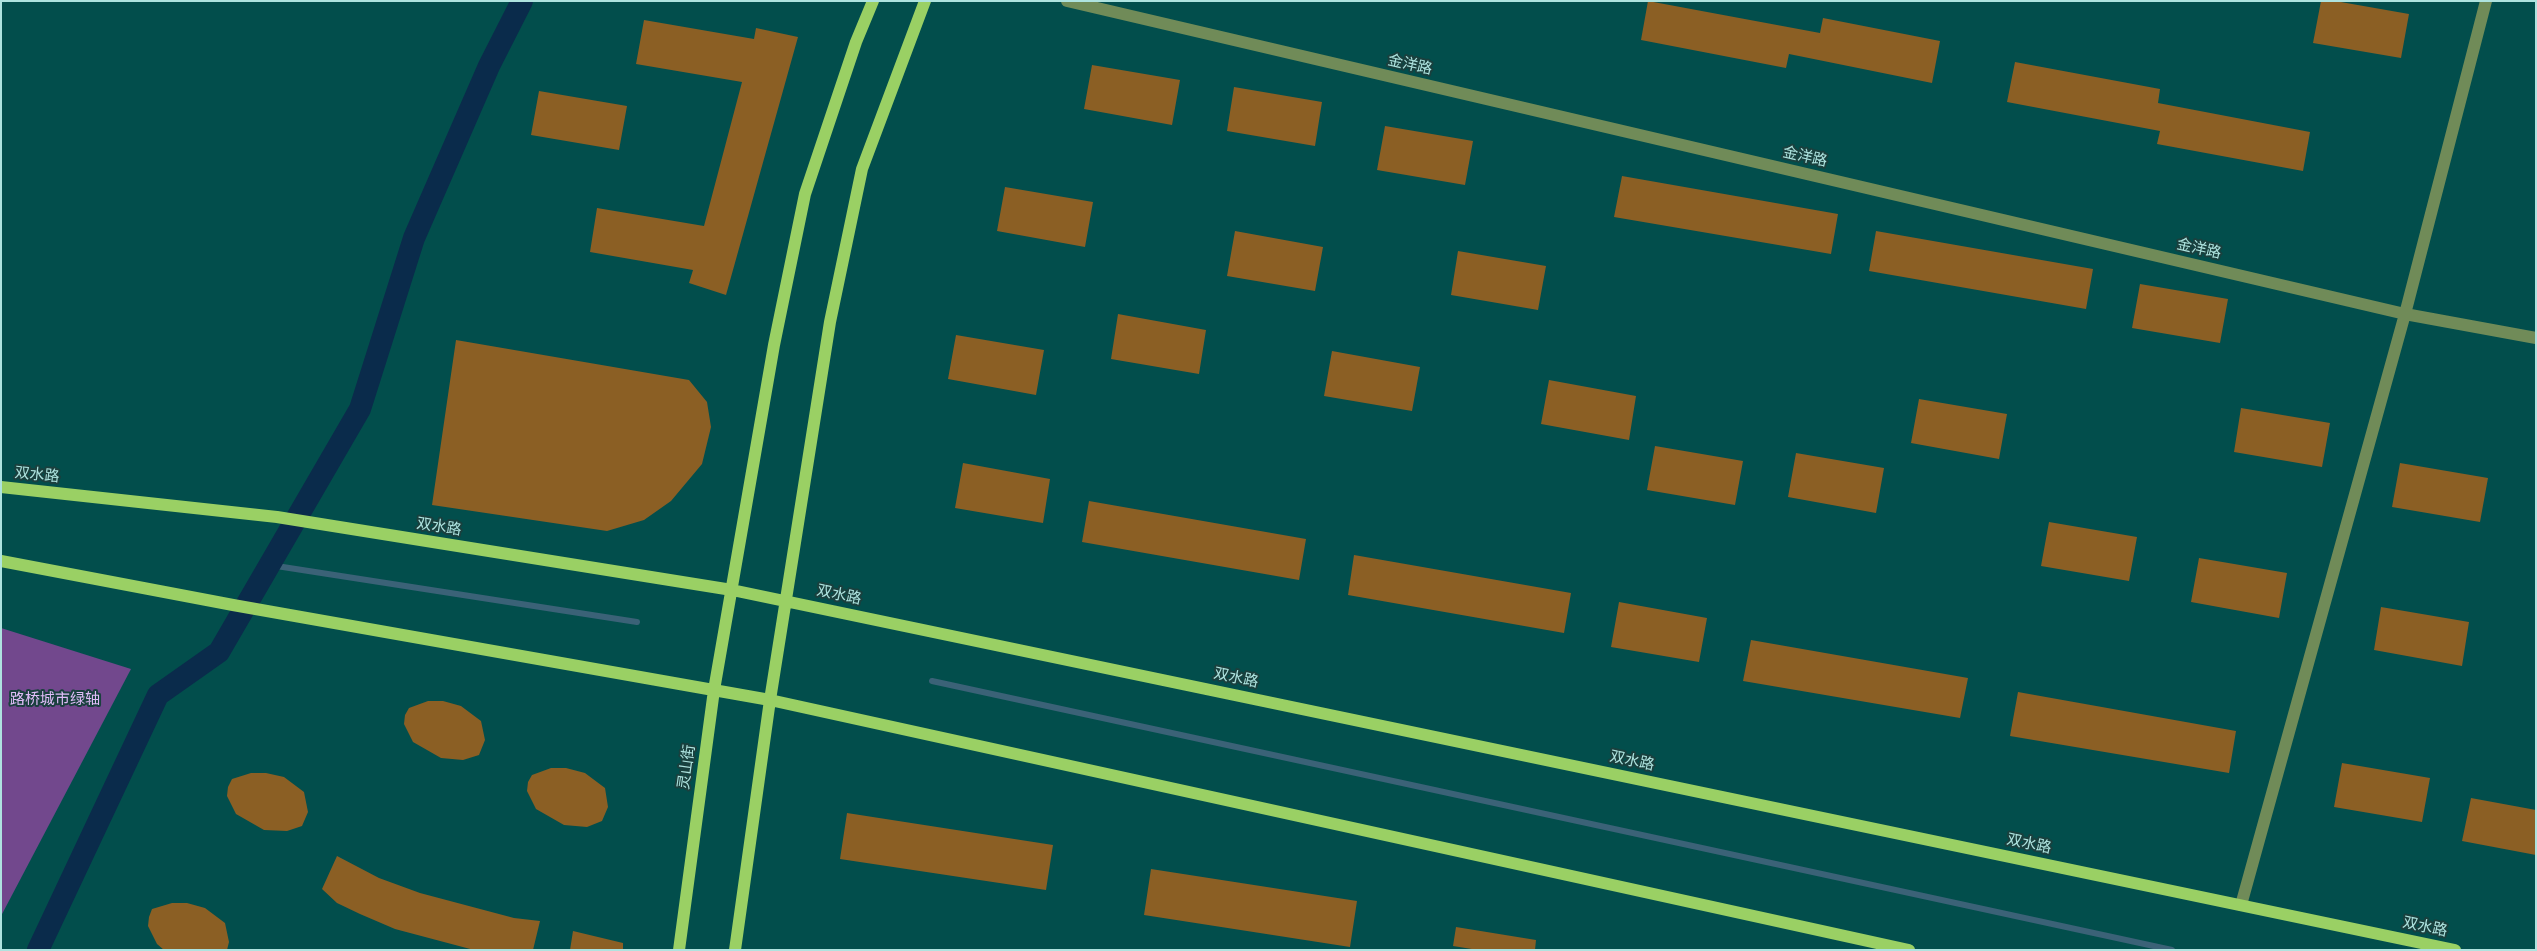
<!DOCTYPE html>
<html>
<head>
<meta charset="utf-8">
<style>
	body { margin:0 }
	#map { position:relative; width:2537px; height:951px; overflow:hidden; background:#024e4c; font-family:"PT Sans Narrow",sans-serif }
	canvas { display:block }
	.frame { position:absolute; inset:0; border:2px solid #aee3df; pointer-events:none }
</style>
</head>
<body>
<div id="map">
<canvas width="2537" height="951"></canvas>
<div class="frame"></div>
</div>
<script>
const c = document.querySelector('canvas').getContext('2d');
c.lineJoin = 'round';
function fill(path, color) { c.fillStyle = color; c.fill(path, 'evenodd'); }
const poly = rows => new Path2D(rows.map(r => 'M' + r).join(''));
function strokePath(path, color, width, dash) { c.strokeStyle = color; c.lineWidth = width; c.lineCap = dash ? 'butt' : 'round'; c.setLineDash(dash || []); c.stroke(path); }
function write(font, color, halo, rows, align = 'center') {
  c.font = font + ' "PT Sans Narrow","Noto Sans SC",sans-serif'; c.lineWidth = 4; c.setLineDash([]); c.textBaseline = 'middle'; c.strokeStyle = halo; c.fillStyle = color; for (const [text, x, y, turn = 0] of rows) {
    c.save(); c.translate(x, y); c.rotate((+turn || 0) * Math.PI / 180); c.textAlign = isNaN(turn) ? turn : align; if (halo) c.strokeText(text, 0, 0); c.fillText(text, 0, 0); c.restore();
  }
}
fill(poly([
	[1,628,131,669,1,916]
]), '#72488d');
strokePath(poly([
	[270,565,637,622],
	[932,681,2172,950]
]), '#3b6277', 6);
strokePath(poly([
	[38,950,158,695,219,652,360,409,414,238,489,66,522,1]
]), '#0a2b4b', 22);
fill(poly([
	[1648,1,1820,33,1823,18,1940,41,1932,83,1789,54,1786,68,1641,40],
	[2321,1,2335,1,2409,14,2401,58,2313,43],
	[644,20,754,39,756,28,798,37,726,295,689,283,693,270,590,252,597,208,704,226,742,82,636,64],
	[2015,62,2160,89,2158,103,2310,132,2303,171,2157,144,2160,131,2007,102],
	[1092,65,1180,80,1172,125,1084,109],
	[1234,87,1322,102,1315,146,1227,131],
	[539,91,627,106,619,150,531,135],
	[1385,126,1473,141,1465,185,1377,170],
	[1622,176,1838,214,1831,254,1614,217],
	[1005,187,1093,202,1085,247,997,231],
	[1235,231,1323,247,1315,291,1227,276],
	[1876,231,2093,269,2086,309,1869,271],
	[1458,251,1546,266,1538,310,1451,295],
	[2140,284,2228,299,2220,343,2132,328],
	[1118,314,1206,330,1199,374,1111,359],
	[956,335,1044,350,1036,395,948,379],
	[456,340,689,380,707,402,711,427,702,464,671,501,644,520,607,531,432,505],
	[1332,351,1420,367,1412,411,1324,396],
	[1549,380,1636,396,1629,440,1541,424],
	[1919,399,2007,414,1999,459,1911,443],
	[2241,408,2330,423,2322,467,2234,452],
	[1655,446,1743,461,1735,505,1647,490],
	[1796,453,1884,468,1876,513,1788,497],
	[963,463,1050,479,1043,523,955,508],
	[2400,463,2488,478,2480,522,2392,507],
	[1089,501,1306,539,1299,580,1082,542],
	[2049,522,2137,537,2129,581,2041,566],
	[1354,555,1571,593,1564,633,1348,595],
	[2199,558,2287,573,2279,618,2191,602],
	[1619,602,1707,618,1699,662,1611,647],
	[2381,607,2469,622,2462,666,2374,650],
	[1751,640,1968,678,1960,718,1743,681],
	[2018,692,2236,731,2229,773,2010,736],
	[428,701,443,701,461,706,481,721,485,740,479,755,463,760,441,758,413,742,404,724,405,715,409,708],
	[2342,763,2430,778,2422,822,2334,807],
	[551,768,566,768,585,773,605,788,608,807,602,821,587,827,564,825,536,809,527,791,528,782,532,775],
	[251,773,266,773,284,777,304,792,308,812,302,826,287,831,264,830,236,814,227,796,228,787,232,779],
	[2471,798,2536,810,2536,855,2462,841],
	[847,813,1053,845,1046,890,840,859],
	[337,856,379,878,420,893,514,918,540,921,533,950,474,950,395,929,360,914,337,903,322,889],
	[1151,869,1357,901,1350,947,1144,915],
	[172,903,187,903,205,908,225,923,229,942,227,950,164,950,157,944,148,926,149,917,152,909],
	[1456,927,1536,940,1535,950,1478,950,1453,946],
	[573,931,623,943,623,950,570,950]
]), '#8b5f24');
strokePath(poly([
	[1067,1,2405,314,2536,338],
	[2241,905,2405,314,2486,1]
]), '#708b58', 12);
strokePath(poly([
	[1,487,277,517,732,590,2455,950],
	[1,561,233,605,770,700,1909,950],
	[679,950,714,690,774,345,805,194,856,42,873,1],
	[735,950,770,700,830,322,862,169,925,1]
]), '#9ad064', 12);
write('15px', '#aee3df', '#1a403e', [
	["金洋路",1410,65,13],
	["金洋路",1805,157,13],
	["金洋路",2199,249,13],
	["双水路",37,475,6],
	["双水路",439,527,9],
	["双水路",839,595,12],
	["双水路",1236,678,12],
	["双水路",1632,761,12],
	["灵山街",687,767,-82],
	["双水路",2029,844,12],
	["双水路",2425,927,12]
]);
write('15px', '#dfbcf7', '#1a403e', [
	["路桥城市绿轴",55,700]
]);
</script>
</body>
</html>
